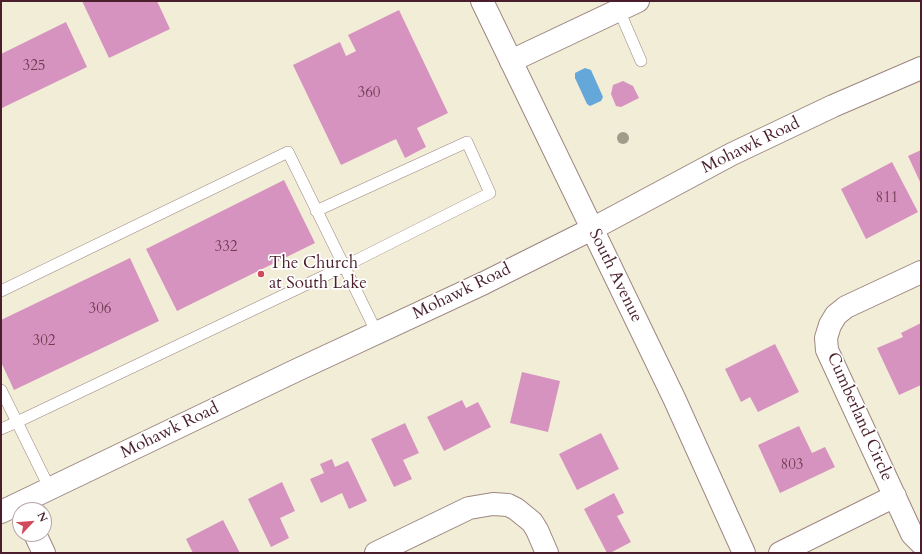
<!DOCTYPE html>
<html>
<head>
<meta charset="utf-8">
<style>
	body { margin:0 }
	#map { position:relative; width:922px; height:554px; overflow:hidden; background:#f1edd7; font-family:Cardo,serif }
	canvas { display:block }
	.frame { position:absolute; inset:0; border:2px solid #4a1f2b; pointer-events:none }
	.north { position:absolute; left:12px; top:502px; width:40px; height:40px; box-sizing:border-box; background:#fff; border:1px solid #b7a5aa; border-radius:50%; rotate:64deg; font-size:11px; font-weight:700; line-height:16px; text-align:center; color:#4a1f2b }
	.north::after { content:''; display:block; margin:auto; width:14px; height:18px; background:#d1495b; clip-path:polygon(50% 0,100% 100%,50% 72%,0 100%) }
</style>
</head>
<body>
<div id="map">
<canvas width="922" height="554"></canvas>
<div class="frame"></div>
<div class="north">N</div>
</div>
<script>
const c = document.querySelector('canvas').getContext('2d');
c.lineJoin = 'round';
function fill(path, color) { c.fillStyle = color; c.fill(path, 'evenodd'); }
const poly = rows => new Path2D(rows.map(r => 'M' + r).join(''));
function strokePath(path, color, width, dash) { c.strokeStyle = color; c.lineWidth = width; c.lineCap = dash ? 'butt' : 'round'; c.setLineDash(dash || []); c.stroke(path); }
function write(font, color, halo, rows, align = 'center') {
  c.font = font + ' Cardo,serif'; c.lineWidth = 3.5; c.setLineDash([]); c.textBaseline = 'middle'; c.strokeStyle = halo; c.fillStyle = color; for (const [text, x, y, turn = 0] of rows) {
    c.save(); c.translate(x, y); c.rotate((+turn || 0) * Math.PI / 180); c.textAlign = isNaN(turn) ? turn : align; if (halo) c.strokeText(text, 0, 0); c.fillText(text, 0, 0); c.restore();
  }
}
fill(poly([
	[585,68,591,70,603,97,601,101,590,106,587,104,575,78,575,73]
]), '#64a7d8');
fill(poly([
	[82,1,157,1,170,29,109,58],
	[399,10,448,113,417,128,426,147,405,158,396,139,341,165,293,65,340,42,346,56,356,51,348,35],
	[66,22,87,67,2,108,1,54],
	[623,81,633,86,639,98,621,107,616,106,611,94,613,85],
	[921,150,921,184,908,156],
	[892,162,918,212,866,239,841,189],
	[284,180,315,243,177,311,146,249],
	[130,258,159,321,14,390,1,362,1,320],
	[921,323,921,385,899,395,877,348,903,337,901,333],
	[775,344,799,392,758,412,750,397,741,402,725,369],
	[522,372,560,381,548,432,510,423],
	[462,400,466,408,478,402,491,427,444,451,427,417],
	[405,423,419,453,403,460,412,479,394,487,371,439],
	[799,426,812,453,825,447,835,467,780,493,758,445],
	[601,433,619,469,577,490,559,454],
	[332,459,335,467,348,461,367,501,349,509,342,493,321,503,310,479,324,473,320,464],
	[282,482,295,511,280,518,289,538,271,547,248,499],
	[614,493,624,513,617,516,631,542,610,553,607,553,584,509],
	[223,520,240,553,193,553,186,539]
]), '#d793c0');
const service = poly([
	[619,10,641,61],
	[1,291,288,152,377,333],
	[1,390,17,422,343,267,490,193,467,142,316,211],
	[1,429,17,422,50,489]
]);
const minor = poly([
	[511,61,638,1],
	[921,272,846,307,836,315,830,325,826,338,827,350,912,534,921,543],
	[35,534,44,553],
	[376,553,469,508,493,504,508,505,516,509,532,522,537,530,547,553],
	[780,553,895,496]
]);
const tertiary = poly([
	[482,1,674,398,744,553],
	[1,512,297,370,484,283,592,229,732,154,833,106,921,68]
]);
strokePath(service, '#9e8681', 12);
strokePath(minor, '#9e8681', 24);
strokePath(tertiary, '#9e8681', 24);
strokePath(service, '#fff', 11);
strokePath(minor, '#fff', 22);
strokePath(tertiary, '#fff', 22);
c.fillStyle = '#a19c89';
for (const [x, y] of [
	[623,138]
]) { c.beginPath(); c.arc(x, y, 6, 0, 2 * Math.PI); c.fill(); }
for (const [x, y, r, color] of [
	[261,274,4,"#d1495b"]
]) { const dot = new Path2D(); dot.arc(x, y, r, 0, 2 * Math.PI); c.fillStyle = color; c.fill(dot); strokePath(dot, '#fff', 1.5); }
write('15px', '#6d3c50', null, [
	["325",34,67],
	["360",369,94],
	["811",887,199],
	["332",226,248],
	["306",100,310],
	["302",44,342],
	["803",792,466]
]);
write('17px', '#4a1f2b', '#fff', [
	["Mohawk Road",751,146,-26],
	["South Avenue",615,276,64],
	["Mohawk Road",462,292,-26],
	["Cumberland Circle",859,417,66],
	["Mohawk Road",170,431,-26]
]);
write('17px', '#4a1f2b', '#fff', [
	["The Church",269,264],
	["at South Lake",269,284]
], 'left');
</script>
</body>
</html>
